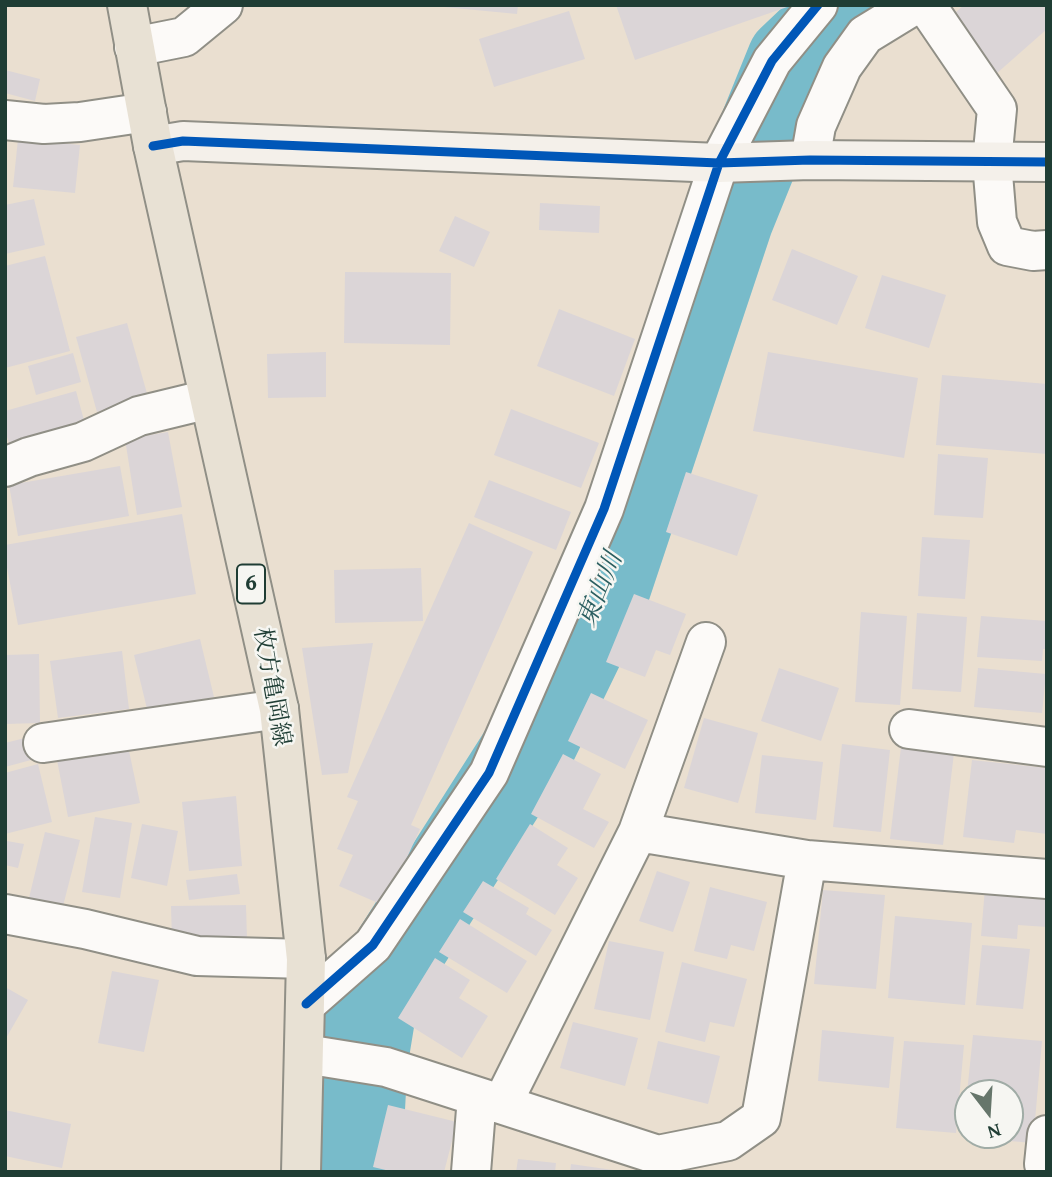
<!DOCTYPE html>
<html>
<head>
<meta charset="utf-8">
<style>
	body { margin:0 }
	#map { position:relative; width:1052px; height:1177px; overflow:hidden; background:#eadfd0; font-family:"Gentium Book Plus",serif }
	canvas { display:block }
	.frame { position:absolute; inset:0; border:7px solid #1f3d34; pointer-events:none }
	.north { position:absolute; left:954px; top:1079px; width:70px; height:70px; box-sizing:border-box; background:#f6f6f2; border:2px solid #a0aca6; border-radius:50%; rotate:163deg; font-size:19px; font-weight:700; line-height:28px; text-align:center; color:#1f3d34 }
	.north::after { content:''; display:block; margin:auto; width:24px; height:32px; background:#66766b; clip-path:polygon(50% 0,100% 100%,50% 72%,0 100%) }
</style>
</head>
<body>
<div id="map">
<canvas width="1052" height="1177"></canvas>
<div class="frame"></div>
<div class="north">N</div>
</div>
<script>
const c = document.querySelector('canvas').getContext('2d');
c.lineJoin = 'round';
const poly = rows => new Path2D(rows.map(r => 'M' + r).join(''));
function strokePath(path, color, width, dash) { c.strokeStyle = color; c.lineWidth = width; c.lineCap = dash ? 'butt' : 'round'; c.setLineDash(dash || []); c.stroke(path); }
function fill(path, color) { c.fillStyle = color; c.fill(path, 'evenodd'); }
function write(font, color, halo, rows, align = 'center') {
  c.font = font + ' "Gentium Book Plus","Noto Serif JP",serif'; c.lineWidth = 5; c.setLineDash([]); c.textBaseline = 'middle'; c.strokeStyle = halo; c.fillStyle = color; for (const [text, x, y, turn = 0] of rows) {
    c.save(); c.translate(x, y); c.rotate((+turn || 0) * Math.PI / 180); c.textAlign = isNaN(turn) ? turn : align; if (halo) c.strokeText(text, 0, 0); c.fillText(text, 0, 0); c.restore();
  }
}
strokePath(poly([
	[356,1172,362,1063,374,990,533,740,601,600,728,219,792,61,851,5]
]), '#78bbca', 91);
fill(poly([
	[444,5,518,5,517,14,444,7],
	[616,5,790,5,790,6,635,60],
	[964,5,1047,5,1047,29,996,74,948,19],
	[569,11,585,59,494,87,479,39],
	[5,70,40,79,35,101,5,93],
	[18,139,80,145,75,193,13,187],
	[34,199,45,245,5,254,5,205],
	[540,203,600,206,599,233,539,230],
	[455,216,490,232,474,267,439,251],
	[792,249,858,276,837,325,772,300],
	[45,256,70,351,5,368,5,266],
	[345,272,451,273,450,345,344,343],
	[882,275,946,295,929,348,865,328],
	[559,309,635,339,614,396,537,366],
	[127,323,148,397,97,412,76,337],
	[326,352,326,397,268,398,267,354],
	[768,352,918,378,904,458,753,431],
	[73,353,81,382,36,395,28,366],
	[942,375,1047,384,1047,454,936,445],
	[76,391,85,424,10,446,5,430,5,411],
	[511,409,599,443,581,488,494,455],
	[168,432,182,507,137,515,125,439],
	[938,454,988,458,983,518,934,515],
	[120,466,129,516,18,536,9,485],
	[686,472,758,495,737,556,666,532],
	[489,480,571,512,556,550,474,517],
	[182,514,196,594,18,625,5,557,5,545],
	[469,523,533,552,411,825,420,829,385,906,339,886,353,855,337,849,358,801,347,797],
	[922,537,970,540,965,599,918,596],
	[421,568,423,621,335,623,334,570],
	[634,594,686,614,670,655,656,650,645,677,606,662],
	[861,612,907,616,900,705,855,702],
	[917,613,967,617,961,692,912,689],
	[981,616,1047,621,1047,649,1043,649,1042,661,977,657],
	[200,639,214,697,148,713,134,655],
	[373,643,348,773,322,775,302,648],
	[122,651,129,709,58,718,50,661],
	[39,654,40,723,5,724,5,655],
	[779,668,839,688,821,741,761,721],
	[978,668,1046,674,1042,713,974,707],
	[591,693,648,720,625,769,568,741],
	[704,718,758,733,738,803,684,788],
	[25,738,31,760,5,767,5,743],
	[842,744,890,750,881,832,833,827],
	[128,746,140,803,68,817,57,760],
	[901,747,954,753,943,845,890,839],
	[563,754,601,774,583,809,609,822,594,848,531,814],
	[762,755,823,762,816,820,755,813],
	[972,760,1047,768,1047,834,1016,830,1014,843,963,837],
	[38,764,52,822,5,834,5,773],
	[236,796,242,866,189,871,182,802],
	[95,817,132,823,120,898,82,892],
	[142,824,178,831,167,886,131,878],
	[530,824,568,848,557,865,578,878,555,915,496,879],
	[45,832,80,840,63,906,29,898],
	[7,841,24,844,18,868,5,865],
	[657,871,690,882,673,932,639,921],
	[237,874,240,894,189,900,186,880],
	[483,881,529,908,526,914,552,930,536,956,463,912],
	[710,887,767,902,754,951,731,945,727,959,694,951],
	[985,888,1047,894,1047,927,1018,925,1017,939,981,936],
	[823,890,885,895,876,989,814,984],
	[246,905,247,940,172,941,171,906],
	[895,916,972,923,965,1005,888,998],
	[460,919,527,961,507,993,439,952],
	[609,941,664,952,650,1020,594,1009],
	[982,945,1030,949,1023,1009,976,1005],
	[435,958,470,980,459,998,488,1016,462,1058,398,1018],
	[682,962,747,979,734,1027,710,1022,705,1042,665,1032],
	[112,971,159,980,144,1052,98,1043],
	[5,987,28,1000,5,1040],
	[573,1022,638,1038,625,1086,560,1068],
	[822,1030,894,1037,889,1088,818,1081],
	[973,1035,1042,1041,1033,1143,964,1137,966,1109,968,1109,968,1135,1010,1135,1010,1093,967,1093],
	[658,1041,720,1056,708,1104,647,1089],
	[904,1041,964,1045,956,1133,896,1128],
	[388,1105,457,1122,444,1172,394,1172,373,1167],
	[5,1110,71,1124,62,1168,5,1156],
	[518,1159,556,1163,555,1172,516,1172],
	[571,1164,613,1170,613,1172,570,1172]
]), '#dbd5d7');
const street = poly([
	[926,5,997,109,992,162,997,222,1007,246,1033,251,1047,250],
	[134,47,184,37,223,5],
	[5,120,44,124,80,122,147,112],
	[810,160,816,126,842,67,865,35,914,5],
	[5,467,29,457,83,442,139,416,209,399],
	[909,729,1047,747],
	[43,743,279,709],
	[638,832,807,860,1047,879],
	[5,914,85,929,197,956,306,959],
	[306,1004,373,945,489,773,604,509,719,163,772,61,818,5],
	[305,1054,386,1067,658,1155,728,1141,761,1118,807,860],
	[502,1104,638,832,706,642],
	[1044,1164,1047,1135],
	[471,1172,477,1097]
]);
const secondary = poly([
	[153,146,183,141,719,163,810,160,1047,162]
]);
const primary = poly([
	[127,5,153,146,279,709,306,959,301,1172]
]);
strokePath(street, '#908f86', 42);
strokePath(secondary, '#908f86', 42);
strokePath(primary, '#908f86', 42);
strokePath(street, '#fcfaf8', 38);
strokePath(secondary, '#f4f0ea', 38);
strokePath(primary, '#e8e1d4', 38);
strokePath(poly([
	[153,146,183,141,719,163,810,160,1047,162],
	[306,1004,373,945,489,773,604,509,719,163,772,61,818,5]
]), '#0057b8', 9);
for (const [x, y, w] of [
	[251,584,28]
]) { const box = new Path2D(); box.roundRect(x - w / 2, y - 19.5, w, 39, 5); c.fillStyle = '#f6f6f2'; c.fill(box); strokePath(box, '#1f3d34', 2); }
write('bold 23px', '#1f3d34', null, [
	["6",251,584]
]);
write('24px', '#1f3d34', '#f6f6f2', [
	["枚方亀岡線",271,687,80]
]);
write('italic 26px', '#2b5e60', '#f6f6f2', [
	["東山川",601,590,-68]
]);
</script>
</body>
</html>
